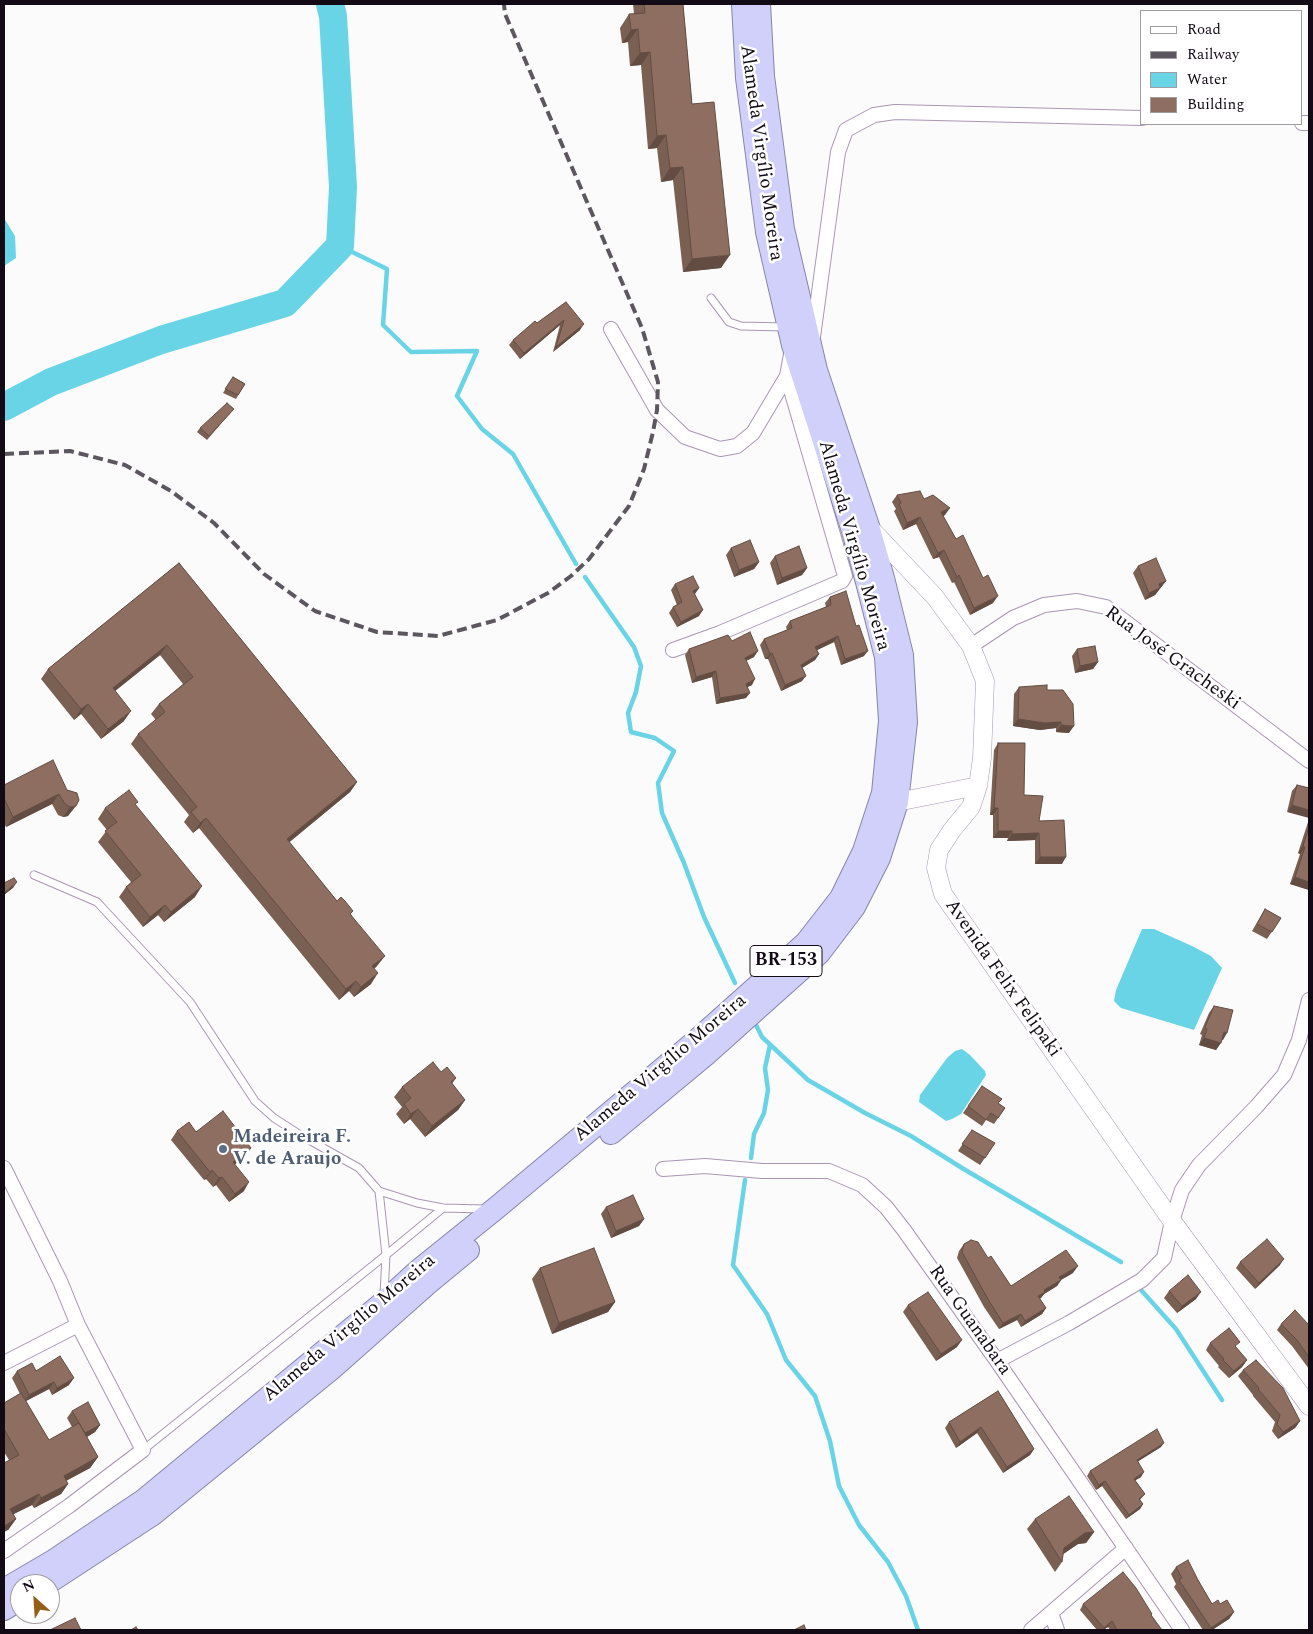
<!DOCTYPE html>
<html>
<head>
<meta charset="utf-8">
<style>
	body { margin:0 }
	#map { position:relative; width:1313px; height:1634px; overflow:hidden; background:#fbfbfb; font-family:Spectral,serif }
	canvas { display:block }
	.frame { position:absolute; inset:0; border:5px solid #120b15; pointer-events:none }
	.legend { position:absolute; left:1140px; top:10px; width:162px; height:115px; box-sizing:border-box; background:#fff; border:1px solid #a09da1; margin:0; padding:6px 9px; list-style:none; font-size:15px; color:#120b15 }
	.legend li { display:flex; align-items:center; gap:10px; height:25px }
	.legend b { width:25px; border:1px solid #a09da1 }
	.north { position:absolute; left:10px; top:1574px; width:50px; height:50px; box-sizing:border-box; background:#fff; border:1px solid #a09da1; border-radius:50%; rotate:334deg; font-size:14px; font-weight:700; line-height:20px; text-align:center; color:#120b15 }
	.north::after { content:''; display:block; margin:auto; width:18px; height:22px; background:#955e17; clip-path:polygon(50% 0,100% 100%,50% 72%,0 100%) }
</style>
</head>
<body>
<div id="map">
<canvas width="1313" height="1634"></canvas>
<div class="frame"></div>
<ul class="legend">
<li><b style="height:6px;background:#fff"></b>Road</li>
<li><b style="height:6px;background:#5c575e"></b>Railway</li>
<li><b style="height:14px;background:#6ad4e7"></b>Water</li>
<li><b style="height:14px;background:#8e6e60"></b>Building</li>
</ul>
<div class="north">N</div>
</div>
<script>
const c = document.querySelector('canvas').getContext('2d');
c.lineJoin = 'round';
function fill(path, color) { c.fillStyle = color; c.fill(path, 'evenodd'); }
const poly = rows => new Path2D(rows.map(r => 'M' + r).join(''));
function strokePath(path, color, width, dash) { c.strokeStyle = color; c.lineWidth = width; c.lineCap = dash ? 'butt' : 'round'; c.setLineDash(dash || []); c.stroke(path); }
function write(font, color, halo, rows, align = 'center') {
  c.font = font + ' Spectral,serif'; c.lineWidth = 5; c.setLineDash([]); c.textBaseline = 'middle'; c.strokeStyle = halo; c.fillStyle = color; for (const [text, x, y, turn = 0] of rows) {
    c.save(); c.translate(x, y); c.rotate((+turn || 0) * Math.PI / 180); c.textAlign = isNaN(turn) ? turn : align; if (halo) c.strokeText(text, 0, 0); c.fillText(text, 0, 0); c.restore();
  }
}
fill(poly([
	[4,218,15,236,16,258,4,266],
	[1142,929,1154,929,1192,946,1211,956,1222,968,1194,1030,1121,1008,1114,1001,1116,990],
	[962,1049,970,1055,985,1071,986,1075,961,1114,952,1119,946,1121,919,1102,920,1095,947,1058,955,1051]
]), '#6ad4e7');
strokePath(poly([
	[340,246,387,269,383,325,411,352,477,351,457,396,482,429,513,454,576,564],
	[585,577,634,647,641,666,636,692,628,713,631,732,655,738,674,751,658,783,662,813,684,863,704,917,735,983],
	[756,1025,762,1037,808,1080,865,1113,911,1136,962,1168,1121,1262],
	[751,1158,754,1134,764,1113,768,1090,765,1068,770,1045],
	[745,1180,733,1265,767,1314,786,1360,815,1396,830,1441,839,1486,859,1525,888,1562,906,1596,918,1630],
	[1141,1290,1176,1329,1222,1400]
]), '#6ad4e7', 4.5);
strokePath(poly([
	[4,407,51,382,161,340,285,303,340,246,343,187,333,16,330,4]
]), '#6ad4e7', 28);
const service = poly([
	[711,298,729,322,741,326,785,327],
	[34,875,97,902,190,1002,255,1101,274,1118,302,1136,359,1168,379,1191,417,1203,443,1208,485,1209],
	[379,1191,386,1255,384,1295],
	[143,1450,386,1255,443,1208]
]);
const minor = poly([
	[1302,123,1309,123],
	[611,329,657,410,685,437,720,449,737,446,753,433,787,376],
	[813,337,838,152,846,130,874,115,895,112,1142,118],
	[971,646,1013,618,1044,605,1077,601,1106,607,1309,761],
	[673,650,720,633,842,581,845,576,787,376,792,349],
	[4,1168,60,1281,78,1325,143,1450,69,1506,4,1551],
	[663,1169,705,1166,762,1171,829,1171,862,1185,886,1207,904,1230,997,1361,1182,1630],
	[997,1361,1069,1323,1142,1280,1164,1258,1172,1221,1182,1190,1199,1165,1256,1107,1284,1075,1299,1040,1309,1000],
	[4,1363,78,1325],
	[1051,1613,1057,1630],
	[1031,1630,1126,1548]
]);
const tertiary = poly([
	[868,526,935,597,971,646,985,681,982,758,978,786,971,807,952,830,939,850,936,868,943,894,1172,1221,1309,1406],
	[897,802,978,786]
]);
const trunk = poly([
	[611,1133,705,1055,819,953,854,907,879,858,897,802,906,722,902,655,883,578,868,526,816,370,783,229,763,76,759,4],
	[46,1584,153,1514,331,1369,428,1283,468,1250],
	[4,1590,55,1560,143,1501,383,1303,418,1271,495,1209,695,1042,806,943,841,898,864,851,883,793,890,721,886,657,867,582,853,531,793,345,767,232,747,78,743,4],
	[4,1609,20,1599]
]);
strokePath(service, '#a996b2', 9);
strokePath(minor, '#a996b2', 16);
strokePath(tertiary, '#a996b2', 19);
strokePath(trunk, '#8684a9', 24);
strokePath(service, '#fff', 7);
strokePath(minor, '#fff', 14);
strokePath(tertiary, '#fff', 18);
strokePath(trunk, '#d0d0fa', 22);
strokePath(poly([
	[4,454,70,451,125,465,171,491,214,523,264,574,315,611,377,632,438,636,497,620,548,593,571,576,589,559,629,506,644,469,653,432,657,410,658,382,642,328,505,14,504,4]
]), '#5c575e', 4, [10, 5]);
fill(poly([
	[633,4,683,4,692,104,721,268,683,272,673,180,661,182,657,148,648,149,641,65,630,66,628,42,622,43,620,28,629,14,634,14],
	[566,302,580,330,553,352,560,325,520,359,509,345,513,340],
	[233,377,245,384,236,399,223,393],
	[231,412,207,440,197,432,200,428],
	[897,495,924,499,945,515,943,516,956,539,993,603,970,615,954,582,952,583,939,557,933,559,916,524,903,530,894,511,896,509,892,502],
	[731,548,759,562,754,569,734,577,726,555],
	[775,556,807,568,802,575,777,585,770,563],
	[179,563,357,782,350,792,289,842,337,901,351,914,377,966,374,969,371,984,354,997,349,991,339,1000,199,828,193,833,184,822,189,815,131,744,138,734,156,720,151,714,159,704,183,684,160,655,115,691,124,721,101,739,81,714,74,720,41,679,48,669],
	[1138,566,1166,581,1155,595,1145,600,1133,573],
	[675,584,699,588,694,594,699,616,677,627,669,613,673,607,677,605,671,590],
	[830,597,864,656,841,665,834,642,817,650,819,654,815,660,802,668,802,681,781,691,768,659,765,659,760,645,764,639,787,630,786,627,790,621,826,607,825,603],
	[732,641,754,657,746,661,752,685,748,687,746,698,716,704,712,677,692,683,685,655,689,649],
	[1077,649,1098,662,1093,669,1075,673,1072,656],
	[1019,687,1047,690,1069,733,1056,732,1056,728,1040,730,1013,726,1014,694],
	[998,743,1024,795,1039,821,1062,864,1035,864,1035,840,1007,841,1008,838,993,838,993,815,990,815,994,750],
	[4,785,67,790,77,793,68,816,63,817,58,815,52,804,6,827,4,823],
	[1297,785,1309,788,1287,812,1292,791],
	[136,805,195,897,164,922,158,915,143,927,119,897,126,887,131,882,98,842,107,830,98,819,105,808],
	[1309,819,1309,890,1290,884,1300,854,1298,853],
	[1265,909,1281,918,1267,939,1252,931],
	[1214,1006,1223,1040,1222,1040,1216,1050,1199,1045,1202,1035,1200,1034,1209,1013],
	[441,1072,456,1078,452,1084,465,1100,458,1110,425,1137,410,1119,404,1124,396,1114,402,1107,394,1097,402,1087],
	[982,1086,998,1103,1005,1108,994,1124,986,1120,982,1126,963,1113],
	[972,1130,995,1143,980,1165,958,1151],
	[177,1131,196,1132,251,1148,245,1157,235,1164,244,1191,229,1202,216,1185,213,1187,206,1179,204,1180,171,1140],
	[606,1207,644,1219,639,1226,611,1238,601,1214],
	[964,1244,988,1258,1011,1286,1073,1273,1061,1280,1057,1286,1044,1294,1040,1299,1046,1308,1042,1314,1021,1327,1017,1320,999,1329,984,1307,957,1258,959,1251],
	[1240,1262,1280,1265,1255,1289,1236,1268],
	[540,1268,615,1302,608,1312,552,1334,532,1279],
	[1169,1291,1196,1299,1177,1313,1164,1298],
	[908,1305,957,1347,936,1361,903,1312],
	[1281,1324,1309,1325,1309,1369,1292,1346,1277,1330],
	[1210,1343,1236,1347,1247,1360,1242,1367,1229,1378,1218,1367,1219,1366,1206,1350],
	[1243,1370,1300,1421,1295,1428,1278,1439,1272,1431,1275,1422,1253,1396,1253,1395,1238,1376],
	[17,1371,36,1371,69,1385,52,1395,49,1389,26,1401,49,1440,72,1427,67,1418,72,1411,100,1425,95,1432,87,1437,98,1457,90,1468,66,1481,68,1484,61,1494,34,1508,32,1505,13,1514,16,1519,8,1530,9,1460,4,1452,4,1403,20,1394,12,1378],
	[998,1391,1034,1449,1030,1455,1003,1473,977,1433,956,1448,945,1428,949,1422],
	[1161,1447,1138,1461,1141,1477,1135,1480,1145,1494,1140,1500,1143,1504,1140,1509,1126,1519,1102,1486,1096,1490,1087,1476,1090,1471],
	[1035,1519,1094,1532,1086,1543,1078,1544,1063,1554,1062,1562,1055,1572,1027,1529],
	[1176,1567,1198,1580,1212,1604,1234,1612,1229,1619,1212,1630,1203,1630,1174,1587,1176,1584,1171,1574],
	[1083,1604,1152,1614,1151,1615,1162,1630,1110,1630,1108,1627,1103,1630,1097,1630,1080,1610]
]), '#7a5f53');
fill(poly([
	[638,29,628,42,622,43,631,30],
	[650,52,641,65,630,66,640,53],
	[666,135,657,148,648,149,657,136],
	[683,167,673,180,661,182,670,168],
	[730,255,721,268,683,272,692,259],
	[564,320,560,325,520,359,524,353],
	[584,324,580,330,553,352,556,347],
	[950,508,945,515,937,519,941,512],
	[920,517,916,524,903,530,907,523],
	[944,550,939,557,933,559,938,553],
	[759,562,754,569,734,577,739,570],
	[807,568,802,575,777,585,782,578],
	[959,575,954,582,952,583,957,577],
	[1166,581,1155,595,1145,600,1149,593,1159,584],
	[699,588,695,594,689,597,693,591],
	[998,596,993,603,970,615,974,608],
	[703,610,699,616,677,627,681,622],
	[838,636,834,642,811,653,815,647],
	[167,645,160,655,105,699,113,688],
	[758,651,754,657,741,663,745,658],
	[868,651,864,656,841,665,845,659],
	[772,653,768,659,765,659,770,654],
	[819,654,815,660,797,671,801,665],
	[1098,662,1093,669,1075,673,1080,666],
	[716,671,712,677,692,683,696,677],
	[806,676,802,681,781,691,785,685],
	[755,679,752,685,742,689,746,684],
	[750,693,746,698,716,704,720,698],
	[88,704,81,714,74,720,81,709],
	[131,711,124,721,101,739,108,729],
	[1018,719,1061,722,1056,728,1040,730,1013,726],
	[1061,725,1074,726,1069,733,1056,732],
	[357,782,350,792,280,850,287,839],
	[59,794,52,804,6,827,13,817],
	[1292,805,1309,810,1309,818,1287,812],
	[76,806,68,816,63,817,70,807],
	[994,808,998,808,993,815,990,815],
	[206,818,199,828,193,833,200,823],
	[998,831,1012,831,1008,838,993,838],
	[1039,833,1035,840,1007,841,1012,834],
	[1303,846,1305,847,1300,854,1298,853],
	[1040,857,1066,857,1062,864,1035,864],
	[1295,877,1309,882,1309,890,1290,884],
	[17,882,13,888,4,895,4,893],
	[202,886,195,897,164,922,171,912],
	[165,905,158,915,143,927,150,917],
	[385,956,377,966,365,976,372,966],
	[378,973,371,984,354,997,361,987],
	[356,981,349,991,339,1000,346,989],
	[1224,1032,1227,1033,1223,1040,1219,1039],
	[1204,1038,1221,1043,1216,1050,1199,1045],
	[465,1100,458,1110,425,1137,432,1126],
	[418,1109,410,1119,404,1124,411,1114],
	[251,1148,245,1157,227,1170,233,1162],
	[212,1170,206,1179,204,1180,210,1172],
	[222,1177,216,1185,213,1187,219,1178],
	[249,1182,244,1191,229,1202,235,1194],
	[644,1219,639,1226,611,1238,616,1231],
	[1284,1259,1280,1265,1255,1289,1259,1283],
	[1078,1266,1073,1273,1057,1282,1061,1280,1057,1286,1044,1294,1041,1298,1033,1302,1038,1296,1059,1277],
	[1201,1292,1196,1299,1177,1313,1182,1306],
	[615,1302,608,1312,552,1334,559,1323],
	[1046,1308,1042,1314,1021,1327,1025,1321],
	[1021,1314,1017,1320,999,1329,1003,1323],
	[962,1340,957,1347,936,1361,941,1354],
	[1247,1360,1242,1367,1229,1378,1234,1371],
	[74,1378,69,1385,52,1395,57,1388],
	[54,1382,49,1389,24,1402,29,1395],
	[1300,1421,1295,1428,1278,1439,1283,1432],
	[100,1425,95,1432,80,1441,84,1434],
	[981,1427,977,1433,956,1448,960,1442],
	[1164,1443,1161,1447,1134,1464,1137,1460],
	[1034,1449,1030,1455,1003,1473,1007,1467],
	[98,1457,90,1468,56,1486,64,1476],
	[1144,1472,1141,1477,1131,1483,1134,1479],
	[1105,1481,1102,1486,1096,1490,1099,1485],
	[68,1484,61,1494,34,1508,41,1498],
	[39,1494,32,1505,4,1519,10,1509],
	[1143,1504,1140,1509,1126,1519,1129,1515],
	[16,1519,8,1530,4,1532,4,1526],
	[1094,1532,1086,1543,1078,1544,1059,1557,1064,1548,1085,1533],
	[1234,1612,1229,1619,1212,1630,1209,1630,1211,1628],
	[1112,1621,1108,1627,1103,1630,1102,1630]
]), '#634d43');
const building = poly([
	[644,4,683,4,692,104,714,102,730,255,692,259,683,167,670,168,666,135,657,136,650,52,640,53,638,29,631,30,629,14,645,13,644,4],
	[566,302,584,324,556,347,564,320,524,353,513,340,535,321,537,323,566,302],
	[233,377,245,384,238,395,225,389,233,377],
	[227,403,234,409,209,436,200,428,227,403],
	[920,491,924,499,933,495,950,508,941,512,956,539,963,535,983,578,988,575,998,596,974,608,959,575,957,577,944,550,938,553,920,517,907,523,899,504,901,503,897,495,920,491],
	[750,540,759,562,739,570,731,548,750,540],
	[799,546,807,568,782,578,775,556,799,546],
	[1156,558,1166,581,1159,584,1160,588,1149,593,1138,566,1156,558],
	[179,563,357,782,287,839,337,901,341,897,345,901,353,911,350,914,385,956,372,966,378,973,361,987,356,981,346,989,206,818,200,823,191,812,197,807,138,734,165,712,159,704,193,677,167,645,113,688,131,711,108,729,88,704,81,709,48,669,179,563],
	[693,576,699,588,693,591,703,610,681,622,673,607,682,602,675,584,693,576],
	[846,591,856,626,859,625,868,651,845,659,838,636,815,647,819,654,801,665,806,676,785,685,772,653,770,654,764,639,792,628,790,621,831,605,830,597,846,591],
	[750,632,758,651,745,658,755,679,746,684,750,693,720,698,716,671,696,677,689,649,728,635,732,641,750,632],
	[1095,646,1098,662,1080,666,1077,649,1095,646],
	[1047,685,1047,690,1063,690,1073,704,1074,726,1061,725,1061,722,1045,723,1018,719,1019,687,1047,685],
	[998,743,1025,743,1024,795,1043,796,1039,821,1064,820,1066,857,1040,857,1039,833,1012,834,1012,831,998,831,998,808,994,808,998,743],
	[53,760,67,790,77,793,79,800,76,806,70,807,65,804,59,794,13,817,4,798,4,785,53,760],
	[1297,785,1309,788,1309,810,1292,805,1297,785],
	[129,790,138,802,135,804,202,886,171,912,165,905,150,917,126,887,141,875,105,831,117,822,105,808,129,790],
	[1309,827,1309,882,1295,877,1305,847,1303,846,1309,827],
	[14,878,17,882,4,893,4,883,14,878],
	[1265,909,1281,918,1272,932,1257,924,1265,909],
	[1214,1006,1233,1010,1227,1033,1224,1032,1221,1043,1204,1038,1207,1029,1205,1027,1214,1006],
	[433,1062,441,1072,447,1067,456,1078,451,1082,465,1100,432,1126,418,1109,411,1114,404,1104,411,1098,402,1087,433,1062],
	[982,1086,1002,1099,998,1103,1005,1108,998,1118,991,1113,986,1120,968,1106,982,1086],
	[223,1111,251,1148,233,1162,249,1182,235,1194,222,1177,219,1178,212,1170,210,1172,177,1131,189,1122,196,1132,223,1111],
	[972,1130,995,1143,985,1158,962,1144,972,1130],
	[633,1195,644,1219,616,1231,606,1207,633,1195],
	[1267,1239,1284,1259,1259,1283,1240,1262,1267,1239],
	[971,1240,978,1242,988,1258,991,1256,1011,1286,1066,1250,1078,1266,1059,1277,1061,1280,1044,1290,1045,1292,1038,1296,1046,1308,1025,1321,1021,1314,1003,1323,989,1301,962,1252,964,1244,971,1240],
	[594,1248,615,1302,559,1323,540,1268,594,1248],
	[1188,1275,1201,1292,1182,1306,1169,1291,1188,1275],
	[928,1292,962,1340,941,1354,908,1305,928,1292],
	[1295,1310,1309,1325,1309,1357,1297,1340,1281,1324,1295,1310],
	[1229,1328,1240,1342,1235,1346,1247,1360,1234,1371,1223,1360,1224,1359,1210,1343,1229,1328],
	[60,1356,74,1378,57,1388,54,1382,29,1395,17,1371,32,1363,36,1371,60,1356],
	[1256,1360,1283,1388,1300,1421,1283,1432,1277,1424,1280,1415,1258,1389,1259,1388,1243,1370,1256,1360],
	[998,1391,1034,1449,1007,1467,981,1427,960,1442,949,1422,998,1391],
	[21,1393,49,1440,79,1423,98,1457,64,1476,68,1484,41,1498,39,1494,10,1509,16,1519,4,1526,4,1463,19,1455,4,1429,4,1403,21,1393],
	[88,1402,100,1425,85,1433,72,1411,88,1402],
	[1157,1429,1164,1443,1137,1460,1144,1472,1134,1479,1145,1494,1139,1499,1143,1504,1129,1515,1105,1481,1099,1485,1090,1471,1157,1429],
	[1069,1496,1094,1532,1085,1533,1064,1548,1062,1562,1035,1519,1069,1496],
	[1188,1560,1198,1580,1212,1604,1218,1600,1220,1604,1227,1600,1234,1612,1211,1628,1179,1580,1182,1578,1176,1567,1188,1560],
	[1123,1572,1136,1588,1152,1614,1151,1615,1162,1630,1117,1630,1112,1621,1104,1628,1083,1604,1123,1572],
	[75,1618,81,1630,50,1630,75,1618],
	[804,1625,806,1630,794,1630,804,1625],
	[136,1627,138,1630,131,1630,136,1627]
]);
fill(building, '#8e6e60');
strokePath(building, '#634d43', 1);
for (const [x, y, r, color] of [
	[223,1149,5,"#5c6f8a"]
]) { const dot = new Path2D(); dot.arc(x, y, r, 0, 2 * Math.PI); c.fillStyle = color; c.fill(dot); strokePath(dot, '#fff', 2); }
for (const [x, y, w] of [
	[786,961,72]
]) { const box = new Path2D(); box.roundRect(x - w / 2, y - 15.5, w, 31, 4); c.fillStyle = '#fff'; c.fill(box); strokePath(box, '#120b15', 1); }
write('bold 18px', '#120b15', null, [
	["BR-153",786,961]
]);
write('19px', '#120b15', '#fff', [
	["Alameda Virgílio Moreira",760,153,82],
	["Alameda Virgílio Moreira",853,546,74],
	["Rua José Gracheski",1172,659,36],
	["Avenida Felix Felipaki",1002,979,55],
	["Alameda Virgílio Moreira",661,1069,-40],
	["Rua Guanabara",969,1321,55],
	["Alameda Virgílio Moreira",350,1329,-40]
]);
write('bold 19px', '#4e5e75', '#fff', [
	["Madeireira F.",233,1138],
	["V. de Araujo",233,1160]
], 'left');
</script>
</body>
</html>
